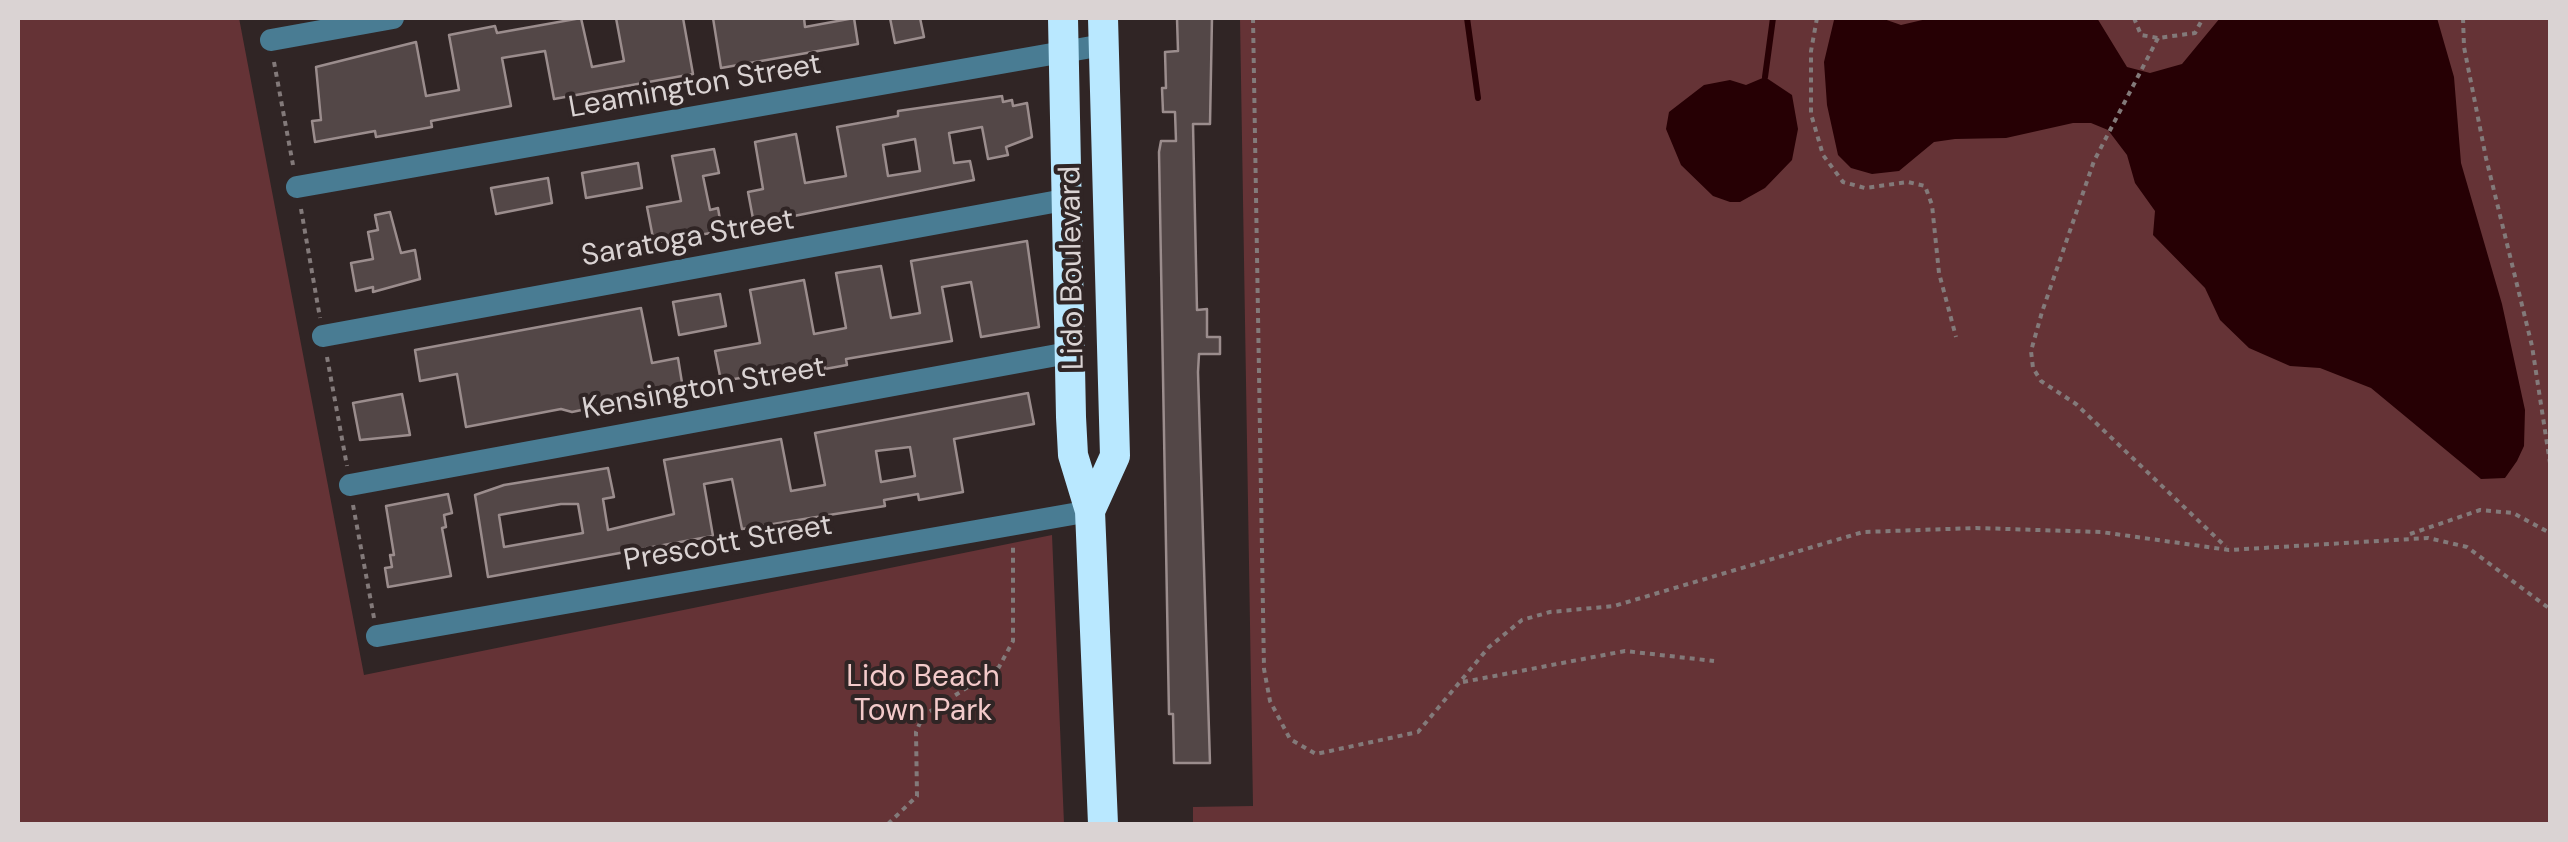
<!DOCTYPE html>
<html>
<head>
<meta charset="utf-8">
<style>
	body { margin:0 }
	#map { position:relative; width:2568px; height:842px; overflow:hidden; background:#302525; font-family:"DM Sans",sans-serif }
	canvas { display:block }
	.frame { position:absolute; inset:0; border:20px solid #dad3d3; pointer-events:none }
</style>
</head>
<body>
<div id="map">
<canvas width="2568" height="842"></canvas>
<div class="frame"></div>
</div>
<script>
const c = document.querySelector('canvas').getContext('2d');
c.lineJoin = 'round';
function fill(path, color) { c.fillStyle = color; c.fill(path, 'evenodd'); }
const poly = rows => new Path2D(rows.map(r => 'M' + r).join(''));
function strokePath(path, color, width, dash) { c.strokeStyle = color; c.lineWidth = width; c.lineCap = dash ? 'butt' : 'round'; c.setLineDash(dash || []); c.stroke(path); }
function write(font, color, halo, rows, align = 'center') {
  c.font = font + ' "DM Sans",sans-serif'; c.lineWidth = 8; c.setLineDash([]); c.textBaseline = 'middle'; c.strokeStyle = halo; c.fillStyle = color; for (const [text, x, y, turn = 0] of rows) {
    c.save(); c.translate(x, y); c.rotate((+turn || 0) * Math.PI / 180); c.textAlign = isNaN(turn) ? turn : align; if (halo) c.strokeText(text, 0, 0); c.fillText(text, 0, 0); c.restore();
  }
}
fill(poly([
	[18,18,239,18,364,675,1052,535,1064,824,18,824],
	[1240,18,2550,18,2550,824,1193,824,1193,807,1253,806]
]), '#653336');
fill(poly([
	[1844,18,1881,18,1901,25,1931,18,2097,18,2127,67,2150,73,2182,64,2220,18,2437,18,2454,77,2461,163,2502,304,2525,410,2524,446,2517,461,2505,478,2481,479,2371,388,2320,368,2290,366,2249,348,2220,320,2205,288,2153,235,2155,211,2135,183,2127,155,2108,130,2091,123,2073,123,2006,138,1955,139,1934,142,1899,171,1872,174,1851,168,1838,155,1827,105,1824,62,1834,20],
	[1765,77,1792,95,1798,129,1792,160,1765,188,1740,202,1730,202,1713,196,1681,165,1666,129,1669,112,1704,85,1730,80,1746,85]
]), '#260004');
strokePath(poly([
	[1467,18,1478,98],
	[1765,77,1773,18]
]), '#260004', 6);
const building = poly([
	[581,18,592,67,624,61,616,18,683,18,693,74,554,99,545,51,502,58,511,106,431,121,432,127,376,137,375,131,315,142,312,121,321,120,316,67,416,42,426,96,459,90,449,35,495,26,497,33,581,18],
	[713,18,804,18,805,27,854,18,858,44,721,68,713,18],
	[890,18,920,18,924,37,895,43,890,18],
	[1177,18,1212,18,1210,124,1193,124,1197,310,1207,309,1207,337,1220,337,1220,354,1199,354,1198,372,1210,763,1174,763,1173,714,1169,714,1159,152,1161,141,1176,141,1175,112,1163,112,1162,88,1166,88,1165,52,1178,51,1177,18],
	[1002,96,1003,102,1012,100,1013,106,1027,103,1032,137,1006,147,1008,155,988,159,982,127,949,133,954,163,970,161,974,180,754,224,748,192,763,189,755,142,796,134,805,183,846,176,837,127,898,116,898,111,1002,96],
	[915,139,920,171,888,176,883,145,915,139],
	[714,149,719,173,703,176,710,210,718,208,722,231,654,243,647,207,681,201,672,156,714,149],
	[638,163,642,188,586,198,582,173,638,163],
	[548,178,552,203,496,214,491,188,548,178],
	[390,212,401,253,415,250,420,279,373,292,373,287,356,291,351,263,373,259,368,232,378,230,375,215,390,212],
	[1027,241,1039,327,981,337,971,282,942,287,952,341,846,359,847,365,825,369,824,363,762,374,763,379,748,382,747,377,721,381,715,351,760,343,750,290,804,280,814,334,846,328,836,273,881,266,891,318,920,313,911,261,1027,241],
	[720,294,726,326,679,335,673,302,720,294],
	[641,308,652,363,678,358,683,389,572,412,561,409,466,427,457,374,420,381,415,350,641,308],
	[1028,393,1034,424,954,439,963,492,919,500,918,494,884,500,885,506,742,529,732,479,704,484,713,536,488,577,475,495,504,485,608,468,614,497,603,499,608,530,674,514,664,460,781,439,791,491,825,485,815,433,1028,393],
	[910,447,915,476,881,482,876,451,910,447],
	[561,504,578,504,583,533,504,547,499,515,561,504],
	[402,394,410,435,360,440,353,403,402,394],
	[448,494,452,513,444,515,446,527,442,528,451,576,388,587,385,568,392,567,390,555,394,555,386,506,448,494]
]);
fill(building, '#534747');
strokePath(building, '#9b8d8d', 2.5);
strokePath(poly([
	[1253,18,1264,669,1270,701,1290,739,1316,754,1418,732,1489,647,1522,620,1550,612,1614,606,1863,532,1976,528,2101,532,2229,550,2428,538,2467,547,2550,609],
	[1817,18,1811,51,1811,114,1823,155,1843,182,1865,188,1908,182,1925,186,1932,205,1939,273,1956,337],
	[2134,18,2141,35,2158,38,2195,33,2203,18],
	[2463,18,2464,47,2486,158,2532,346,2550,463],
	[2158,38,2094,161,2042,312,2031,351,2033,368,2041,381,2076,404,2226,547],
	[274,62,293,165],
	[301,209,320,318],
	[327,357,347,466],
	[353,505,374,618],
	[2410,534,2480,510,2513,513,2550,533],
	[1463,682,1625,651,1714,661],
	[888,824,917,796,916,732,923,716,999,667,1013,641,1013,544]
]), '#837a7a', 4, [5, 5]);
strokePath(poly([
	[271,40,393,18],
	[297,187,1103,45],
	[323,336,1064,200],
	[350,485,1068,353],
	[377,636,1090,511]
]), '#497c93', 22);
strokePath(poly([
	[1063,18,1071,417,1073,455,1090,511,1103,824],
	[1090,511,1115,456,1103,18]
]), '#b9e8ff', 30);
write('30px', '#dad3d3', '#302525', [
	["Leamington Street",695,87,-10],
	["Saratoga Street",688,239,-10],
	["Lido Boulevard",1073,268,-91],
	["Kensington Street",704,389,-10],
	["Prescott Street",728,544,-10]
]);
write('30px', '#f3caca', '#302525', [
	["Lido Beach",923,678],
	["Town Park",923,712]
]);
</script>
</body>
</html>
